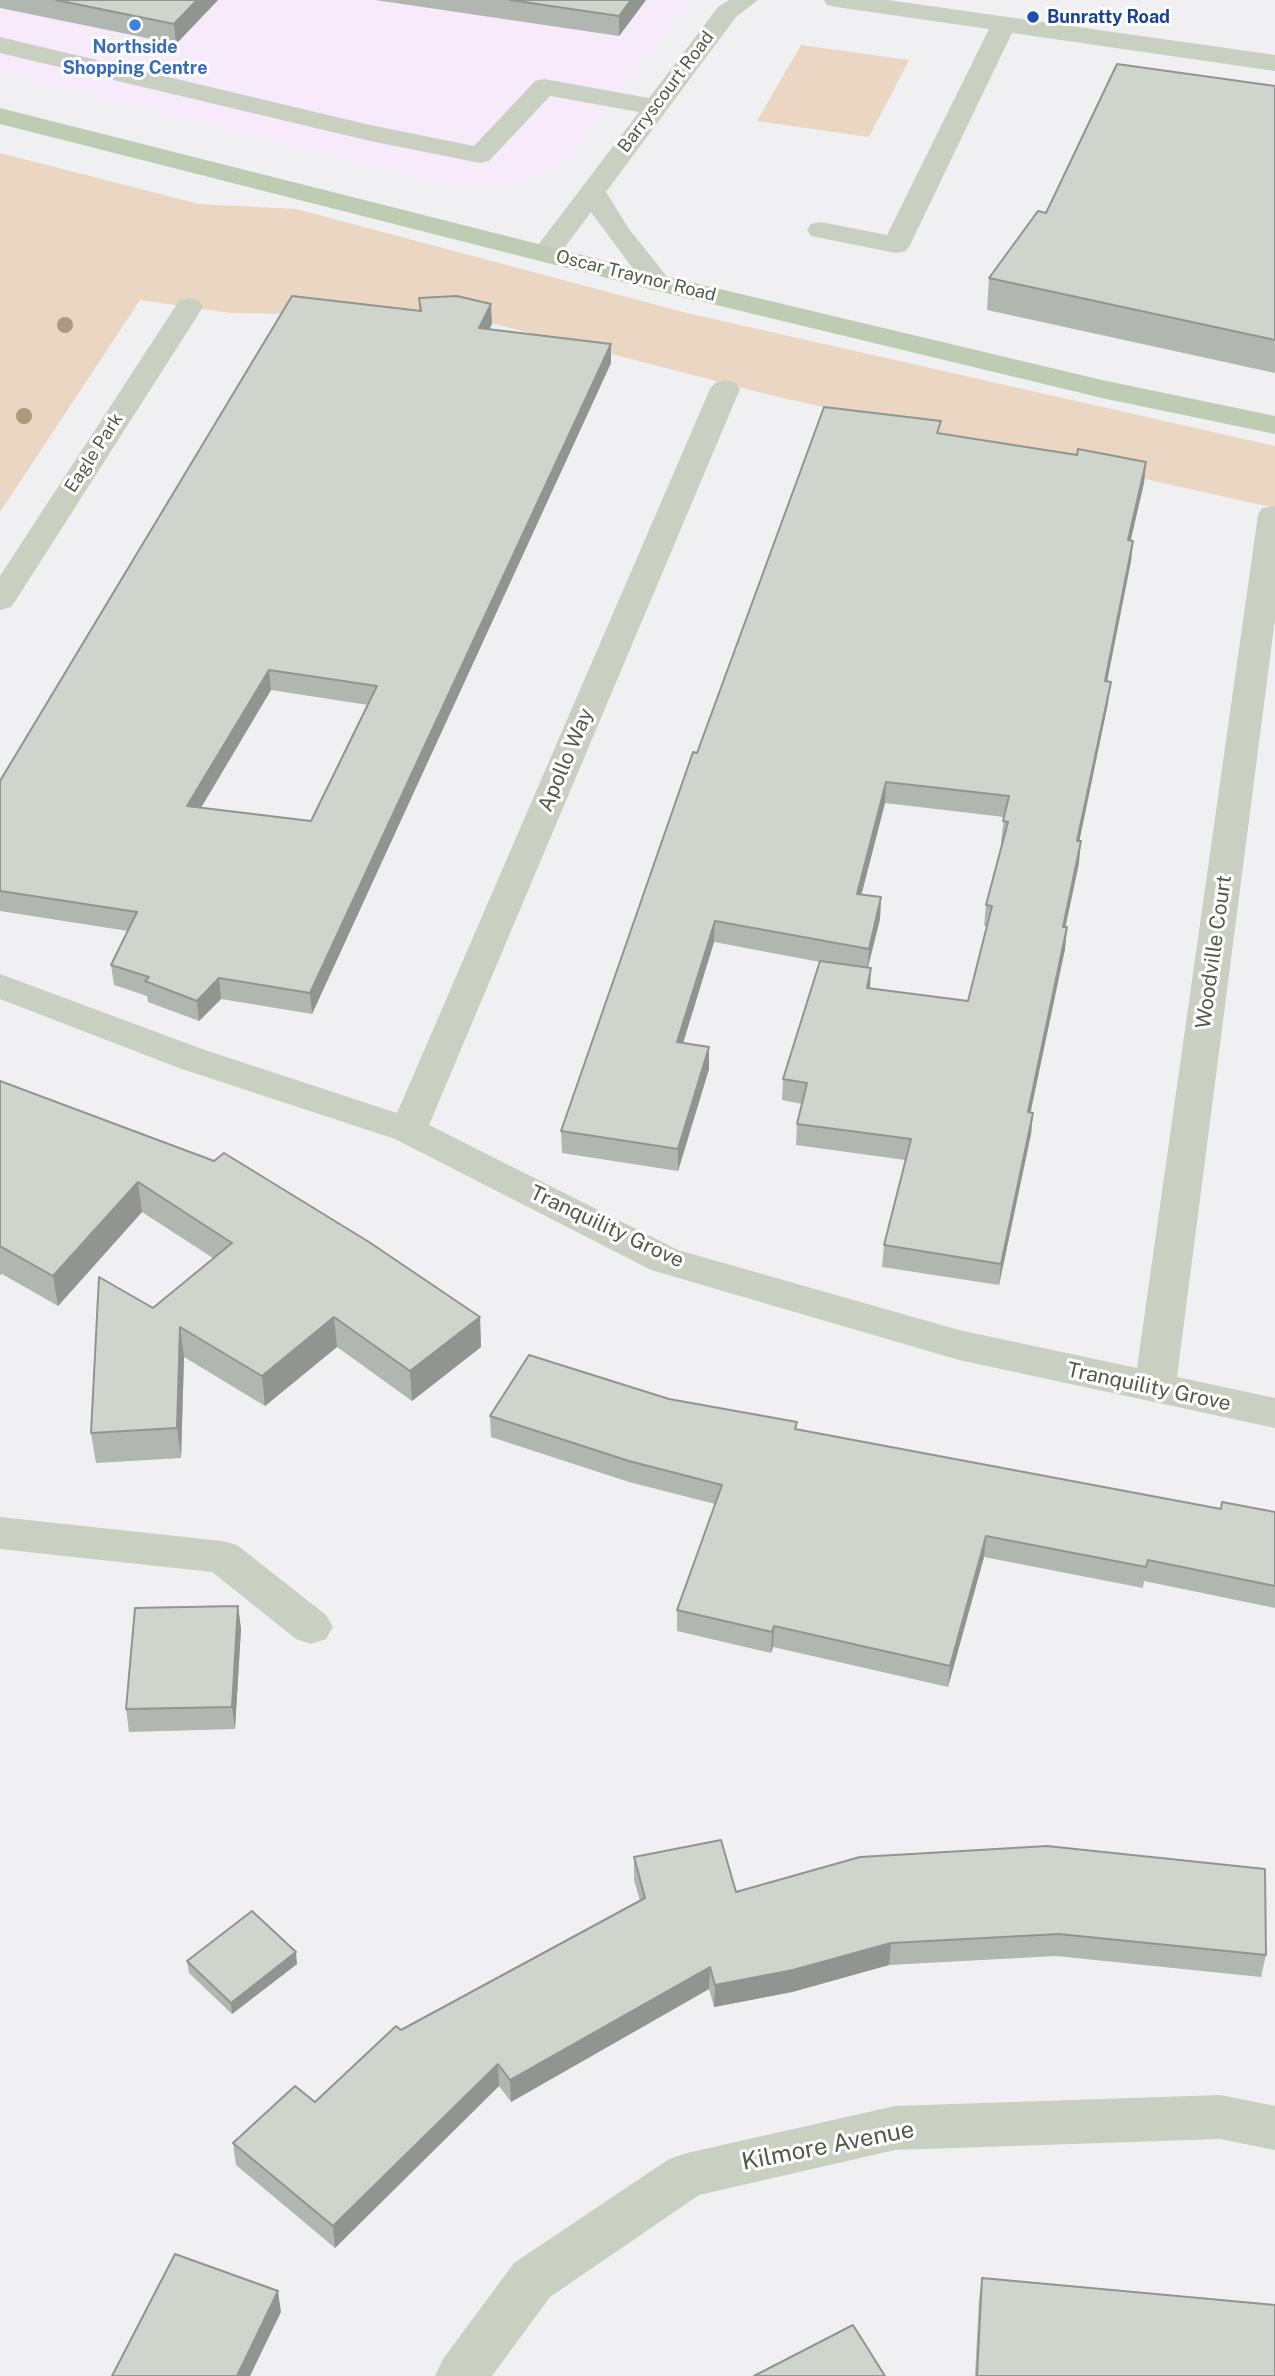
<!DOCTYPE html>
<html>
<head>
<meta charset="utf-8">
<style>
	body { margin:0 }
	canvas { display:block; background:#f0f0f2 }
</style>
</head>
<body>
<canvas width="1275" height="2376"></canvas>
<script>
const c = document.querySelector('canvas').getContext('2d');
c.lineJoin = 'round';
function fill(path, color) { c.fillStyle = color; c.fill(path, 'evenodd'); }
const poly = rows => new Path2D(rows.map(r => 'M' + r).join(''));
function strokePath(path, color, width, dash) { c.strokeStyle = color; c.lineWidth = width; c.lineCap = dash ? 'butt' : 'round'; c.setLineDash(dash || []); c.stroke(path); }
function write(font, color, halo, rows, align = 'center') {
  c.font = font + ' "Public Sans",sans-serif'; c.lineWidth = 6; c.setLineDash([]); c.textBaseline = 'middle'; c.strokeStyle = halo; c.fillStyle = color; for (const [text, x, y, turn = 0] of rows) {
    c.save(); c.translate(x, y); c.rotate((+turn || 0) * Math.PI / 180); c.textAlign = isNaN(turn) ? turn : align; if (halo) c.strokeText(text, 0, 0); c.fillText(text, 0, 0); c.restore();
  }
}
fill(poly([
	[0,0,690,0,561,166,509,185,451,186,0,72]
]), '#f7ebfb');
fill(poly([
	[801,45,909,60,869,137,757,121],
	[0,153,199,204,296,209,687,313,1275,446,1275,508,774,396,464,316,231,313,140,300,0,512]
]), '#ebd6c3');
fill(poly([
	[729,0,758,0,736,17,606,192,629,229,672,283,668,289,658,291,648,289,591,212,556,259,536,259,532,253,639,112,550,96,489,161,480,163,370,141,0,53,0,37,370,125,474,146,535,81,544,79,649,98,718,7,729,0],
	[824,0,888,0,1275,55,1275,71,1012,33,910,245,906,251,896,253,811,236,807,230,811,224,821,222,887,235,989,29,836,7,827,5,824,0],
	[189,298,199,301,203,307,16,600,11,607,0,610,0,576,175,307,179,301,189,298],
	[725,380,735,383,740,389,429,1125,678,1250,959,1330,1137,1368,1258,515,1262,508,1275,506,1275,619,1177,1377,1275,1398,1275,1428,959,1360,651,1270,395,1139,179,1068,0,999,0,974,205,1050,397,1113,710,389,715,383,725,380],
	[0,1517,222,1541,237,1545,326,1615,333,1627,326,1639,311,1644,296,1639,212,1572,0,1549,0,1517],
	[1220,2095,1275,2106,1275,2150,1220,2139,895,2150,699,2195,550,2297,492,2376,435,2376,443,2359,514,2263,669,2159,687,2153,895,2106,1220,2095]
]), '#c9d0c2');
fill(poly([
	[0,108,661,275,1102,380,1275,416,1275,434,1102,398,658,291,0,124,0,108]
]), '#bdccb2');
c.fillStyle = '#ad997e';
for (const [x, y] of [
	[65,325],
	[24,416]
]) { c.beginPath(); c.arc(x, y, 8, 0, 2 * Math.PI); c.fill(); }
fill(poly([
	[0,0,218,0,176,44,0,8],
	[375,0,646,0,619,36],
	[1275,86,1275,373,987,310,989,278,1046,213],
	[419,298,492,324,489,329,611,344,611,363,312,1014,221,999,199,1021,148,1002,147,996,114,985,111,965,128,931,0,911,0,781,419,310],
	[271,690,368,705,311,821,201,808],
	[940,434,1077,455,1146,462,1144,483,1130,540,1133,541,1131,561,1107,681,1108,703,1079,841,1079,863,1065,927,1067,927,1065,949,1030,1112,1033,1113,1031,1134,999,1285,882,1267,884,1245,905,1160,796,1145,797,1124,802,1104,782,1100,783,1079,820,962,714,942,683,1043,709,1069,678,1171,562,1153,561,1131,697,753],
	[885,803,1004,817,1001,842,1002,843,986,905,984,926,987,926,968,1001,870,988,868,968,880,919,881,897,861,895],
	[0,1081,480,1317,481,1347,412,1401,337,1347,265,1406,184,1357,181,1458,96,1463,91,1433,153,1308,213,1258,142,1212,58,1306,2,1274,0,1275],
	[669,1399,797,1429,1221,1509,1275,1512,1275,1608,1144,1581,1143,1588,984,1557,948,1687,773,1647,771,1653,677,1631,677,1610,715,1504,629,1482,491,1437,490,1416],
	[238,1606,241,1629,235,1729,129,1732,126,1709],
	[634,1857,736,1892,1266,1955,1261,1977,1056,1956,889,1965,792,1992,714,2007,709,1989,511,2102,499,2086,335,2248,236,2165,233,2143,315,2102,401,2030,640,1901,634,1880],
	[187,1961,297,1964,232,2014,189,1973],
	[982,2278,1275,2376,975,2376,979,2299]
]), '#b2b6b0');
fill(poly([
	[197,0,218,0,176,44,174,24],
	[631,0,646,0,619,36,619,16],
	[491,304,492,324,480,347,479,328],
	[611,344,611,363,312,1014,310,993],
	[1146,462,1144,483,1126,561,1128,540],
	[1133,541,1131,561,1103,702,1105,681],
	[269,670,271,690,190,826,187,806],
	[1111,682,1108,703,1075,862,1077,841],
	[886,782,885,803,856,916,857,894],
	[1081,841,1079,863,1061,948,1063,927],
	[881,897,880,919,867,970,869,949],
	[715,921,714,942,677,1063,677,1042],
	[1067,927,1065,949,1026,1134,1028,1112],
	[871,968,870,990,867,988],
	[219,978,221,999,199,1021,197,1001],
	[709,1047,709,1069,678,1171,678,1149],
	[1033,1113,1031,1134,999,1285,1001,1264],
	[138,1182,142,1212,58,1306,53,1276],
	[334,1317,337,1347,265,1406,262,1376],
	[480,1317,481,1347,412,1401,410,1371],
	[180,1327,184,1357,181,1458,177,1428],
	[986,1536,984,1557,948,1687,950,1666],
	[238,1606,241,1629,235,1729,232,1707],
	[774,1626,773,1647,771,1653,772,1632],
	[891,1943,889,1965,792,1992,714,2007,715,1985],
	[296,1952,297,1964,232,2014,231,2003],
	[710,1967,709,1989,511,2102,510,2080],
	[498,2064,499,2086,335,2248,333,2226],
	[278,2291,281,2312,250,2376,237,2376]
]), '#919490');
const building = poly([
	[56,0,197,0,174,24,56,0],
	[510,0,631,0,619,16,510,0],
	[1117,64,1275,86,1275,340,989,278,1038,211,1046,213,1117,64],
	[292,296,421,311,419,298,457,296,491,304,479,328,611,344,310,993,219,978,197,1001,145,981,149,977,111,965,137,912,0,891,0,781,292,296],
	[269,670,377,686,311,821,187,806,269,670],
	[824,407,941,421,937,433,1077,455,1078,449,1146,462,1128,540,1133,541,1105,681,1111,682,1077,841,1081,841,1063,927,1067,927,1028,1112,1033,1113,1001,1264,884,1245,911,1139,797,1124,807,1083,783,1079,820,961,871,968,867,988,968,1001,992,906,986,905,1008,822,1003,821,1009,796,886,782,857,894,881,897,869,949,715,921,677,1042,709,1047,678,1149,561,1131,693,752,697,753,824,407],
	[0,1081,214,1161,224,1153,369,1242,480,1317,410,1371,334,1317,262,1376,180,1327,177,1428,91,1433,99,1277,153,1308,232,1243,138,1182,53,1276,0,1246,0,1081],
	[529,1355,669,1399,797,1422,795,1429,1221,1509,1222,1502,1275,1512,1275,1586,1148,1560,1146,1567,986,1536,950,1666,774,1626,772,1632,677,1610,722,1485,629,1461,490,1416,529,1355],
	[238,1606,232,1707,126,1709,135,1608,238,1606],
	[721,1840,736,1892,860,1857,1047,1846,1265,1869,1266,1955,1059,1934,891,1943,793,1970,715,1985,710,1967,510,2080,498,2064,333,2226,233,2143,295,2086,315,2102,396,2026,401,2030,645,1898,634,1857,721,1840],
	[252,1911,296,1952,231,2003,187,1961,252,1911],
	[175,2254,278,2291,237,2376,112,2376,175,2254],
	[982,2278,1275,2305,1275,2376,977,2376,982,2278],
	[853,2325,885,2376,754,2376,853,2325]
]);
fill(building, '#cfd4cd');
strokePath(building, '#919490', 2);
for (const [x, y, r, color] of [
	[1033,17,7,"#1a4fb4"],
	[135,25,7,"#3f7fe0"]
]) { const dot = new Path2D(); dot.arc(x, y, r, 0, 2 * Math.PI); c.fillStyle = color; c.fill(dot); strokePath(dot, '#fff', 2.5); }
write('bold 18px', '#164399', '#fff', [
	["Bunratty Road",1047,17]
], 'left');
write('bold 18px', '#366cbe', '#fff', [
	["Northside",135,47],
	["Shopping Centre",135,68]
]);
write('18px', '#515b49', '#fff', [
	["Barryscourt Road",666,92,-53],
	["Oscar Traynor Road",636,276,14],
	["Eagle Park",94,453,-57]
]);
write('21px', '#515b49', '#fff', [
	["Apollo Way",566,760,-67],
	["Woodville Court",1214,952,-82],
	["Tranquility Grove",607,1227,25],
	["Tranquility Grove",1149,1387,12]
]);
write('24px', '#515b49', '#fff', [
	["Kilmore Avenue",828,2146,-11]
]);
</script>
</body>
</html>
